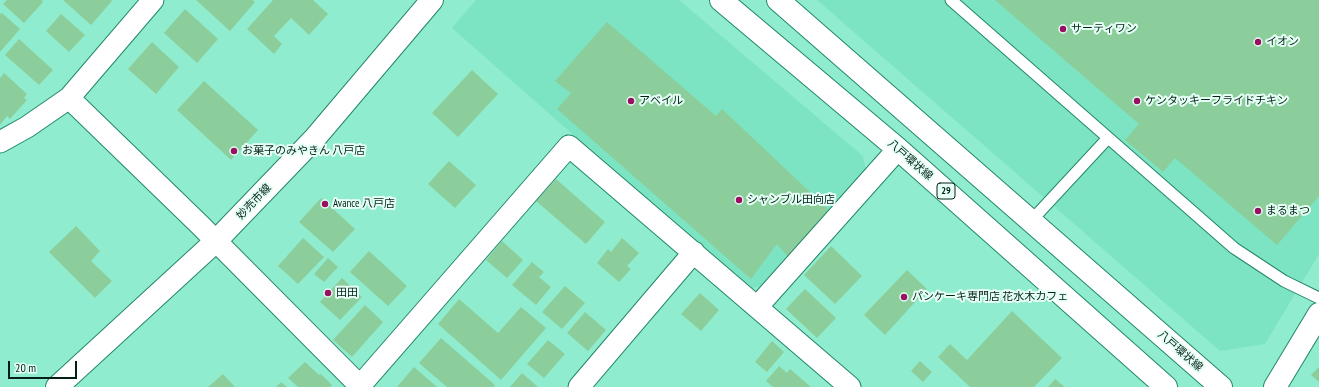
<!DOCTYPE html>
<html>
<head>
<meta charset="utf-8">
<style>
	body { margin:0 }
	#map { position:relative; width:1319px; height:387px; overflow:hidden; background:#90ecce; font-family:"PT Sans Narrow",sans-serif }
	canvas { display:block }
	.scale { position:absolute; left:8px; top:361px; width:69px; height:18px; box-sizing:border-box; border:2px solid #032018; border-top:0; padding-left:5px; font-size:12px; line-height:14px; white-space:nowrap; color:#032018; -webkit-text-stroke:3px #e5fff5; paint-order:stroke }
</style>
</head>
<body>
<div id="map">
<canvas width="1319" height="387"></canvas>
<div class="scale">20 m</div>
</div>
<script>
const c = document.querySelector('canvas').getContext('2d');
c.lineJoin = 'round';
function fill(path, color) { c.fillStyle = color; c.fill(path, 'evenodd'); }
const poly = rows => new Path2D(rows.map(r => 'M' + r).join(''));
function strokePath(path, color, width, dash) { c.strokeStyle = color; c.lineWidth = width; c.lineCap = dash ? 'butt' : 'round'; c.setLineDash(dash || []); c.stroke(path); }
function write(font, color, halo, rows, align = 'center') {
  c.font = font + ' "PT Sans Narrow","Noto Sans JP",sans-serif'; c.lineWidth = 4; c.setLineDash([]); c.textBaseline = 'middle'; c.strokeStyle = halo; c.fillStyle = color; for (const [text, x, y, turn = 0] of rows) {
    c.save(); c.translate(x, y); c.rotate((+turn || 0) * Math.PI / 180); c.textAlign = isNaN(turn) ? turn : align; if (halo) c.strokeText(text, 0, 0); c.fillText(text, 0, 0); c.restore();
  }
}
fill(poly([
	[476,0,679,0,863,156,866,171,764,286,748,289,452,28],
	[817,0,1319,0,1319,254,1265,344,1220,351]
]), '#7ce4c3');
fill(poly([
	[7,0,42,0,43,2,24,23,3,4],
	[63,0,111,0,112,1,91,25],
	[196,0,252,0,255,2,230,31],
	[273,0,313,0,328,14,309,35,291,18,274,36,282,44,274,54,247,29],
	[995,0,1319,0,1319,196,1277,245,1175,158,1163,172,1125,140,1139,124],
	[185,9,218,39,197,63,164,33],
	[2,13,20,29,0,52,0,14],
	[61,14,85,35,69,52,46,31],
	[607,22,716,116,722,109,830,211,789,258,777,244,751,279,557,109,571,93,555,81],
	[19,39,53,70,39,85,5,55],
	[152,42,179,67,156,94,128,69],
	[472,70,498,94,458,137,432,113],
	[4,73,27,94,24,98,27,100,10,119,7,116,0,125,0,78],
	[204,81,258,130,231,160,177,110],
	[449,161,476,185,455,208,428,184],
	[556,179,605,222,586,244,536,201],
	[321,198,355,229,333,252,299,222],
	[76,226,100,251,91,261,112,281,95,298,49,252],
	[303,238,324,257,298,284,278,266],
	[622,238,639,253,627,266,631,269,619,282,597,263,608,249,611,252],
	[502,241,523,260,507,278,486,260],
	[831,246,862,276,835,304,804,275],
	[369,251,407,286,388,306,350,272],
	[328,258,338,267,324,282,314,274],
	[532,262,544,272,539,277,551,287,536,305,512,285],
	[907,270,927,289,885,335,864,315],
	[342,278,362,297,340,320,320,302],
	[565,286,585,303,562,329,542,312],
	[805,289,836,318,817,338,786,309],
	[700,293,719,310,701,331,681,314],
	[459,299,498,333,521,307,546,328,501,380,438,324],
	[365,305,383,322,352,357,333,340],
	[1012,311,1062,358,1034,387,970,387,938,357,950,344,967,360],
	[585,312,606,330,588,351,567,333],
	[441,338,495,385,494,387,447,387,419,363],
	[548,340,565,354,544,378,527,364],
	[772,341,784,352,767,372,755,362],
	[920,361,932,372,923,382,911,371],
	[305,362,319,375,321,374,332,385,330,387,298,387,288,378],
	[779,366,787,373,790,369,811,387,773,387,766,381],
	[414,367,437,387,397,387],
	[1319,367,1319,382,1311,375],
	[522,373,538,387,510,387],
	[223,374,235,387,208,387],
	[1055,379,1065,387,1048,387],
	[281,382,287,387,276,387]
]), '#8cce9b');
const service = poly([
	[951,0,1234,248,1284,281,1319,298],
	[1031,221,1108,138]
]);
const minor = poly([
	[69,98,200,225,360,386],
	[0,142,27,127,69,98,153,0],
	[758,306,898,149],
	[359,387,569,146,850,387],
	[579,387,694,252]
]);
const tertiary = poly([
	[1275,387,1319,314]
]);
const secondary = poly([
	[57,387,216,241,315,138,432,0]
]);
const primary = poly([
	[721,0,898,149,1166,387],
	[778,0,1221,387]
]);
strokePath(service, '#23876c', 13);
strokePath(minor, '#23876c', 23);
strokePath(tertiary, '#23876c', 24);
strokePath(secondary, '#23876c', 24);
strokePath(primary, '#23876c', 24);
strokePath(service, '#fff', 11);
strokePath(minor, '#fff', 21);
strokePath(tertiary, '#fff', 22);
strokePath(secondary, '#fff', 22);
strokePath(primary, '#fff', 22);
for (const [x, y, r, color] of [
	[1063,29,4,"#991063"],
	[1258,42,4,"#991063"],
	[631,101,4,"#991063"],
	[1137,101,4,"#991063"],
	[234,151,4,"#991063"],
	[739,200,4,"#991063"],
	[325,204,4,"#991063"],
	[1258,211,4,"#991063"],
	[328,293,4,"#991063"],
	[904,297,4,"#991063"]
]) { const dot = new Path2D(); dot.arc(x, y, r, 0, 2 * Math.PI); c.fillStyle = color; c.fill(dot); strokePath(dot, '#e5fff5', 1.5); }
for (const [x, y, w] of [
	[946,191,18]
]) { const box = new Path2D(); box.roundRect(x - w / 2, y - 8, w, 16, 3); c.fillStyle = '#e5fff5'; c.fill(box); strokePath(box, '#032018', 1); }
write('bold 10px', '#032018', null, [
	["29",946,191]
]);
write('11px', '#032018', '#e5fff5', [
	["サーティワン",1071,29],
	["イオン",1266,42],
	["アベイル",639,101],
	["ケンタッキーフライドチキン",1145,101],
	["お菓子のみやきん 八戸店",242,151],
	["シャンブル田向店",747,200],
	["Avance 八戸店",333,204],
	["まるまつ",1266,211],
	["田田",336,293],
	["パンケーキ専門店 花水木カフェ",912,297]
], 'left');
write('11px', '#032018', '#e5fff5', [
	["八戸環状線",910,160,41],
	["妙売市線",254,202,-46],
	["八戸環状線",1180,351,41]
]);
</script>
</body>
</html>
